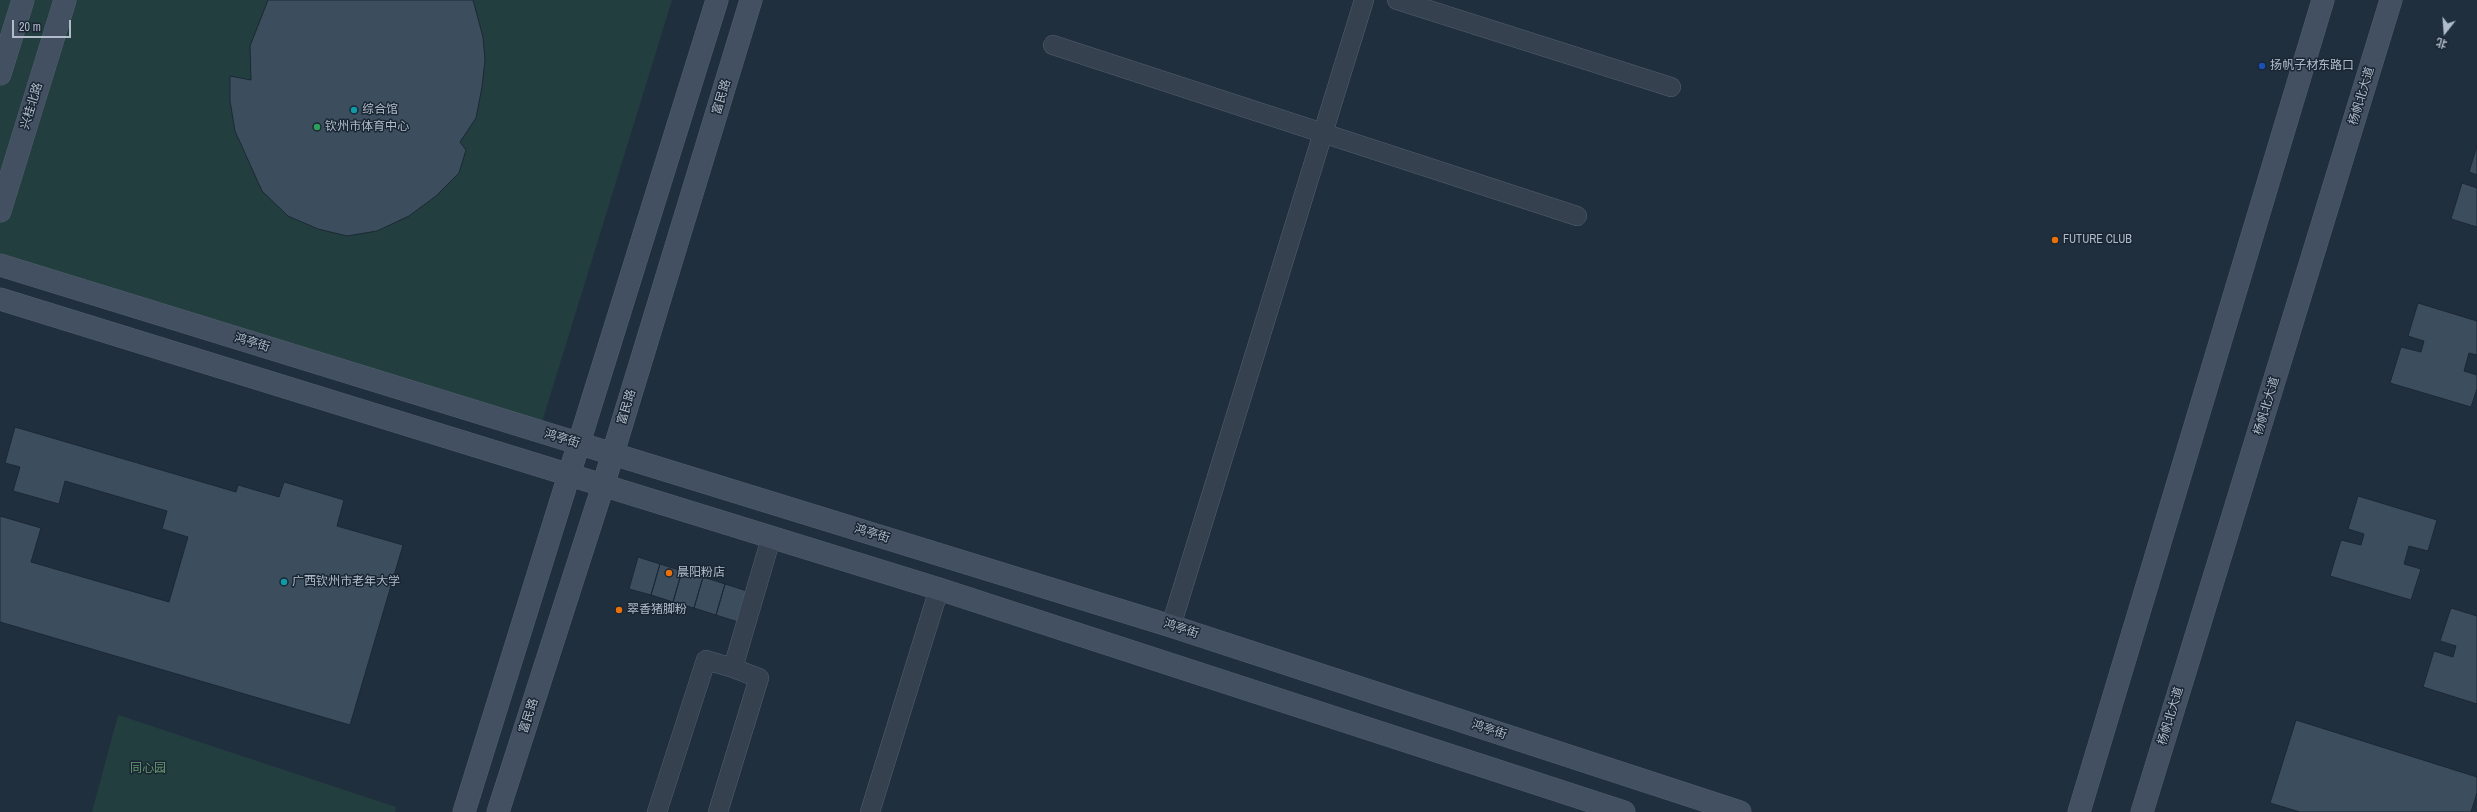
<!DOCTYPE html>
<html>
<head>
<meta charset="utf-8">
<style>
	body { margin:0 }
	#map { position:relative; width:2477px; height:812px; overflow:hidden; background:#202f3e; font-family:"Archivo Narrow","Noto Sans SC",sans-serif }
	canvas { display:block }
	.north { position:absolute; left:2425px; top:12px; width:40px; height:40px; -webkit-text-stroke:3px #1a2633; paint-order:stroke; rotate:197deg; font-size:11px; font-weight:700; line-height:16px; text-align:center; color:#b0bcca }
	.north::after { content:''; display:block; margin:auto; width:14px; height:18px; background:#b0bcca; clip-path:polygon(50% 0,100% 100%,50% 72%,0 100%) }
	.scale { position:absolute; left:12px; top:20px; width:59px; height:18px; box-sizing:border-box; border:2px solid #b0bcca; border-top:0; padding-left:5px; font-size:12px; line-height:14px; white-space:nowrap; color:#b0bcca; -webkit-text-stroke:3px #1a2633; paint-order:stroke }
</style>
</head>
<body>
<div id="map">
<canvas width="2477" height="812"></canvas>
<div class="north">北</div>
<div class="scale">20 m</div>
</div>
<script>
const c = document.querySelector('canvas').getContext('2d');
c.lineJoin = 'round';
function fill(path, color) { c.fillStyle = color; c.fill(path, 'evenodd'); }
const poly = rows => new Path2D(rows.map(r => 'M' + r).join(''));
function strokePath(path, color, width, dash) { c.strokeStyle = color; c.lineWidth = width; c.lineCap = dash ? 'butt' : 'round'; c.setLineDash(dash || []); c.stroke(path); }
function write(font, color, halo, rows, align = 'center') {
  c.font = font + ' "Archivo Narrow","Noto Sans SC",sans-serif'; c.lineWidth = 3; c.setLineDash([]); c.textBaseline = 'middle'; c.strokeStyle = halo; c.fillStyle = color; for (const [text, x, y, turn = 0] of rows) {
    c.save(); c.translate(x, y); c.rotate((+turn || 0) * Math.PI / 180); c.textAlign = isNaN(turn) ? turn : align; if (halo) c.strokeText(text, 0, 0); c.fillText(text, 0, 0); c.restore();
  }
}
fill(poly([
	[0,0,672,0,542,422,0,255],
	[118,715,396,807,395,812,92,812]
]), '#233e3f');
const building = poly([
	[268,0,473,0,483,37,485,60,482,87,476,118,460,142,466,150,459,173,436,196,409,216,377,231,347,236,318,229,288,216,262,191,235,131,230,101,230,76,251,80,250,46,268,0],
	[2477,146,2477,175,2469,172,2477,146],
	[2462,183,2477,188,2477,227,2451,219,2462,183],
	[2418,303,2477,321,2477,355,2469,353,2464,371,2477,375,2477,389,2471,407,2390,383,2401,347,2421,352,2424,341,2408,336,2418,303],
	[15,427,236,492,238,485,279,497,284,482,344,500,337,526,403,545,350,725,0,622,0,516,41,528,31,562,169,602,188,537,162,529,167,511,65,481,59,504,13,491,20,467,5,463,15,427],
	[2358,496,2437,520,2428,551,2409,546,2404,564,2421,569,2411,600,2330,576,2341,540,2361,545,2364,534,2348,529,2358,496],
	[638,557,660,564,651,595,629,589,638,557],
	[660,564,682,571,673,602,651,595,660,564],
	[682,571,703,577,694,608,673,602,682,571],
	[703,577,725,584,716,615,694,608,703,577],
	[725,584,747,591,738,622,716,615,725,584],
	[2451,608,2477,616,2477,704,2423,687,2434,651,2453,657,2456,646,2440,641,2451,608],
	[2296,720,2477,777,2477,793,2471,812,2300,812,2270,803,2296,720]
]);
fill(building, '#3c4e5e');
strokePath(building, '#1c2835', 1);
const street = poly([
	[1397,0,1671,87],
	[1053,45,1577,216],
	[1171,626,1364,0],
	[657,812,706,660,733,668,771,538],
	[718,812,759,678,733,668],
	[870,812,939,589]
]);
const secondary = poly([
	[0,74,23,0],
	[0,211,65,0],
	[0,265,1171,626,1740,812],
	[0,299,939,589,1624,812],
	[464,812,717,0],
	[498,812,603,486,751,0],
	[2079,812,2323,0],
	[2142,812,2391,0]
]);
strokePath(street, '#535f6c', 20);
strokePath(secondary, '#535f6c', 23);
strokePath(street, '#35414e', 19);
strokePath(secondary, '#425062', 22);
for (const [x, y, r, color] of [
	[2262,66,4,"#1a4fb4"],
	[354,110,4,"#0f9aa8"],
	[317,127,4,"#2e9e5b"],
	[2055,240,4,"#e8710a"],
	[669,573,4,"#e8710a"],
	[284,582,4,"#0f9aa8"],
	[619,610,4,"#e8710a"]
]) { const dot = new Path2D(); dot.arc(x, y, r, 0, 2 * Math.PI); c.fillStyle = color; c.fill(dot); strokePath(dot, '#1a2633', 1.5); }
write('12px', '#b0bcca', '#1a2633', [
	["扬帆子材东路口",2270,66],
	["综合馆",362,110],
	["钦州市体育中心",325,127],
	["FUTURE CLUB",2063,240],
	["晨阳粉店",677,573],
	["广西钦州市老年大学",292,582],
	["翠香猪脚粉",627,610]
], 'left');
write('12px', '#b0bcca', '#1a2633', [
	["杨帆北大道",2362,96,-73],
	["富民路",722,97,-73],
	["兴桂北路",32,106,-73],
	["鸿亭街",252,343,17],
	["杨帆北大道",2267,406,-73],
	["富民路",627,407,-73],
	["鸿亭街",562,439,17],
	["鸿亭街",872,534,17],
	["鸿亭街",1181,629,18],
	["富民路",529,716,-72],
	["杨帆北大道",2171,716,-73],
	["鸿亭街",1489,730,18]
]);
write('12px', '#659d6e', '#1a2633', [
	["同心园",148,769]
]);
</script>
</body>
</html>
